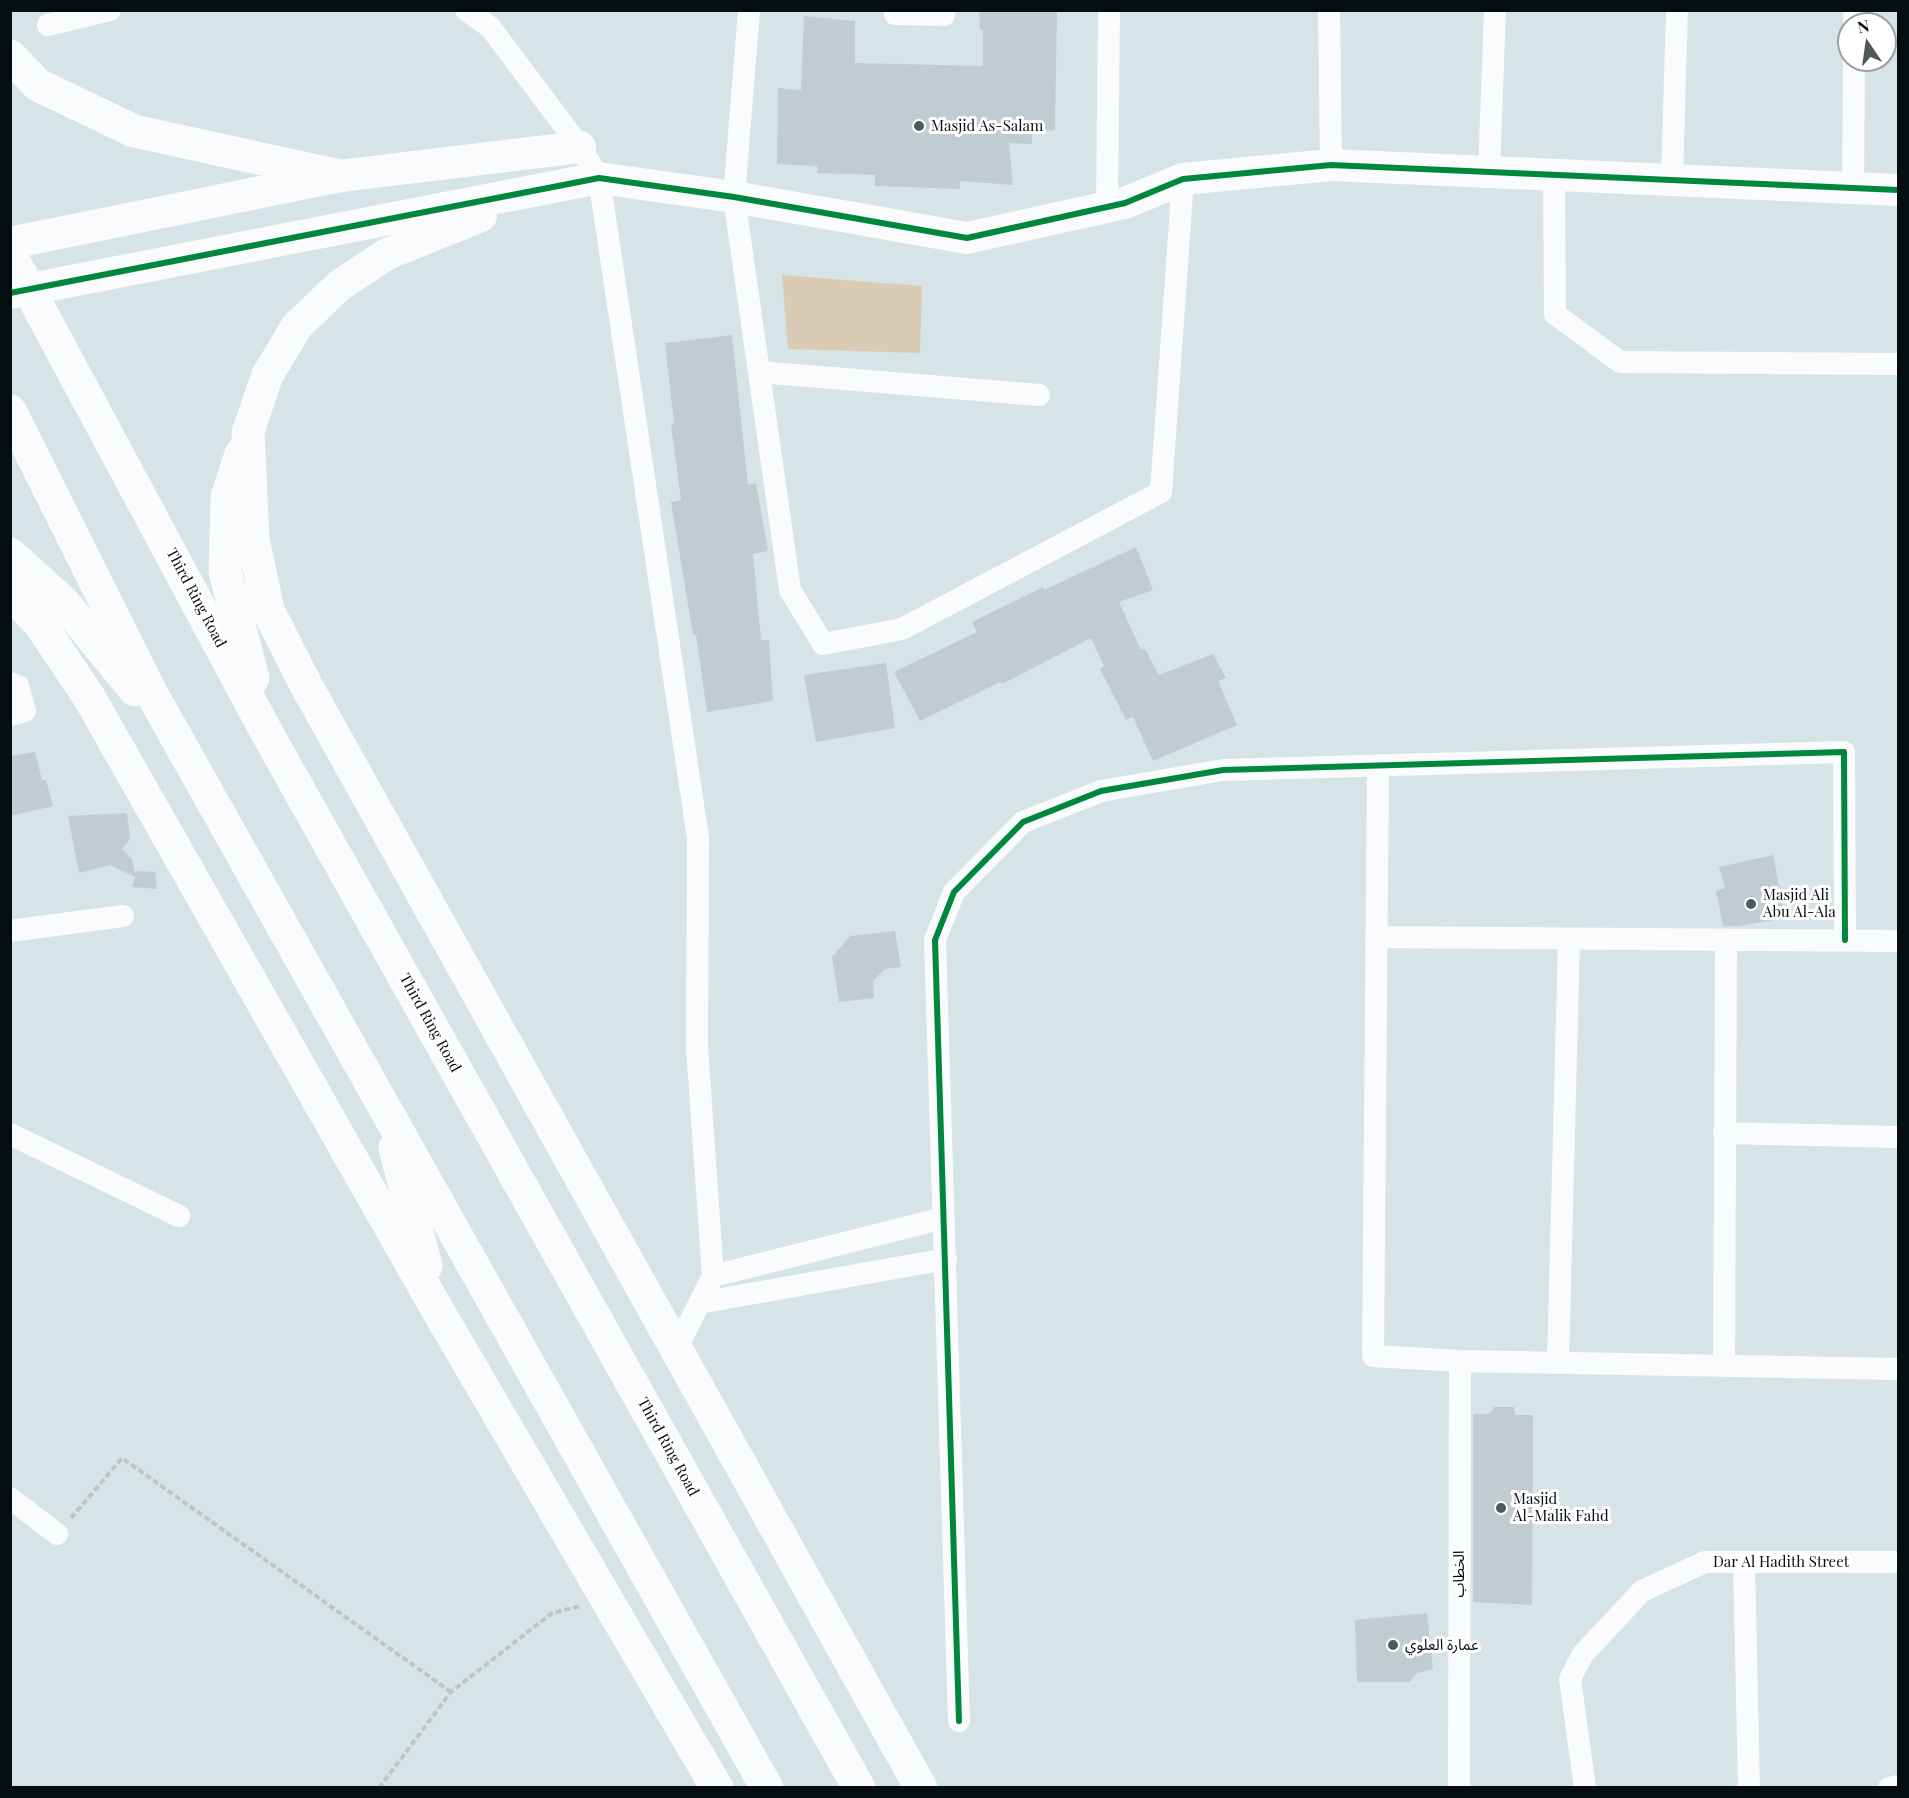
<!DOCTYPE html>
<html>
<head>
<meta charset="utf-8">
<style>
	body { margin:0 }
	#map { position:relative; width:1909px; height:1798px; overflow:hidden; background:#d6e4e8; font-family:"Playfair Display",serif }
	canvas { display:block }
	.frame { position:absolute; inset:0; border:12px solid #060e11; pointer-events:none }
	.north { position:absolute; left:1837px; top:12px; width:60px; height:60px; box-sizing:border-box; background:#fff; border:2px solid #9b9fa0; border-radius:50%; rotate:347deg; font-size:16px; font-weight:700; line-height:24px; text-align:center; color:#060e11 }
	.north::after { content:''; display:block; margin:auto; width:21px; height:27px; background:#4f595c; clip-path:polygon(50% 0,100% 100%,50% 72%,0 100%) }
</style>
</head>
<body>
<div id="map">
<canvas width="1909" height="1798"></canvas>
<div class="frame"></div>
<div class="north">N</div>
</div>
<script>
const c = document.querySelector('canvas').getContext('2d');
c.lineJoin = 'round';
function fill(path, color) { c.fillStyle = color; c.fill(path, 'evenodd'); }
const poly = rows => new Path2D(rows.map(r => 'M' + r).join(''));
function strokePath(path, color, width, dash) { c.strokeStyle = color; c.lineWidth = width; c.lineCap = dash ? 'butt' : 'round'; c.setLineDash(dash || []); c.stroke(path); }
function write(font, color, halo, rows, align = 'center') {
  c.font = font + ' "Playfair Display","Noto Sans Arabic",serif'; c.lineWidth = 6; c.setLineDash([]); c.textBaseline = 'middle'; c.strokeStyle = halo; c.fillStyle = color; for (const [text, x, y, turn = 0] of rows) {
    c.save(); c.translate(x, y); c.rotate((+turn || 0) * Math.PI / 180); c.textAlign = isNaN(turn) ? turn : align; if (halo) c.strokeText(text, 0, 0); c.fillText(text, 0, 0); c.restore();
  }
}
fill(poly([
	[782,275,922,286,920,353,788,349]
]), '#dacbb5');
fill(poly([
	[979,10,1057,10,1055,130,1032,133,1032,144,1009,143,1013,185,960,181,960,189,875,186,875,175,817,173,817,166,777,164,778,88,801,90,804,16,855,21,855,63,983,66,983,30,980,30],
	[732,335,748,485,756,483,768,551,753,554,761,640,769,640,773,701,707,712,696,635,693,635,671,502,681,500,671,425,674,424,665,343],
	[1136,547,1153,590,1119,602,1141,650,1145,649,1159,675,1213,654,1226,678,1218,681,1237,725,1153,761,1133,717,1126,720,1100,669,1104,666,1091,638,1002,684,1000,682,920,721,894,672,977,632,972,622,1043,587,1044,590],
	[886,663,895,728,816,742,804,675],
	[35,752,42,780,46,780,53,806,10,816,10,756],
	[127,813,130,839,122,849,132,859,135,874,136,871,155,872,157,889,132,887,135,877,110,865,79,873,68,816],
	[1773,855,1785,918,1739,926,1723,926,1716,891,1725,888,1719,867],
	[895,931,901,967,885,969,873,981,874,998,839,1002,832,957,850,936],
	[1494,1407,1514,1407,1515,1415,1533,1415,1532,1605,1473,1602,1473,1414,1490,1414],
	[1427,1613,1433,1669,1417,1673,1410,1682,1357,1682,1355,1620]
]), '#c1ccd0');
strokePath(poly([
	[71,1518,122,1458,451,1692],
	[379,1788,451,1692,552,1613,581,1606]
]), '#bfc4c5', 4, [6, 3]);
strokePath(poly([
	[466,10,490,27,580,147,599,178,698,838,697,1047,713,1276,676,1349],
	[749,10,734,197,790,590,823,644,902,629,1161,492,1183,179],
	[895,10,895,14,944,15,944,10],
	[1329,10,1331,165],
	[1854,24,1854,10],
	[48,25,110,10],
	[1489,172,1495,10],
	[1554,175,1555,314,1620,362,1898,364],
	[1672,179,1677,10],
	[1853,188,1854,60],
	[1107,206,1109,10],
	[759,372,1039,395],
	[10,683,18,686,25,711,10,715],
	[1378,765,1373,1356,1460,1361,1898,1369],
	[10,931,123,916],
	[1376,937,1898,941],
	[1724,1133,1898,1137],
	[10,1134,179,1216],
	[713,1276,944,1218],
	[699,1303,946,1259],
	[1558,1363,1569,939],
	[1724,1366,1726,940],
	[10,1498,57,1534],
	[1744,1562,1749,1788],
	[959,1721,935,940,954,892,1023,822,1101,791,1223,770,1844,752,1845,940],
	[1459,1788,1460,1361],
	[1585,1788,1570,1679,1583,1654,1642,1591,1705,1562,1898,1562],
	[1889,1788,1898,1786]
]), '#f9fbfc', 22);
strokePath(poly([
	[10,243,340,176,580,147],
	[10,293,599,178,734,197,967,238,1125,203,1183,179,1331,165,1898,190],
	[248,432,267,376,297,326,340,285,387,254,481,216]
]), '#f9fbfc', 32);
strokePath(poly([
	[10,56,38,85,134,131,340,176],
	[10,254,267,733,859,1788],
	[10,411,148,687,767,1788],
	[248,432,253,539,268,610,306,685,921,1788],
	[241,454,227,497,225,572,253,678],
	[10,554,63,602,135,690],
	[10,591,42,627,89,697,437,1309,717,1788],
	[395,1148,426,1266]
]), '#f9fbfc', 33);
strokePath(poly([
	[10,293,599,178,734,197,967,238,1125,203,1183,179,1331,165,1898,190],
	[959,1721,935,940,954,892,1023,822,1101,791,1223,770,1844,752,1845,940]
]), '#00873e', 6);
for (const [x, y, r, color] of [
	[919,126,6,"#4f595c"],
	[1751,904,6,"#4f595c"],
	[1501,1508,6,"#4f595c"],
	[1393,1645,6,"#4f595c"]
]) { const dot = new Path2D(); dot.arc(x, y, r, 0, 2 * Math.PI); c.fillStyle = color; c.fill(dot); strokePath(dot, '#fff', 2); }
write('15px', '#060e11', '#fff', [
	["Masjid As-Salam",931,126],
	["Masjid Ali",1763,895],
	["Abu Al-Ala",1763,912],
	["Masjid",1513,1499],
	["Al-Malik Fahd",1513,1516],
	["عمارة العلوي",1405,1645]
], 'left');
write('15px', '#060e11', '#fff', [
	["Third Ring Road",196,598,62],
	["Third Ring Road",430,1023,61],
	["Third Ring Road",668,1447,61],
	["Dar Al Hadith Street",1781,1562],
	["الخطاب",1459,1574,-90]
]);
</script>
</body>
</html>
